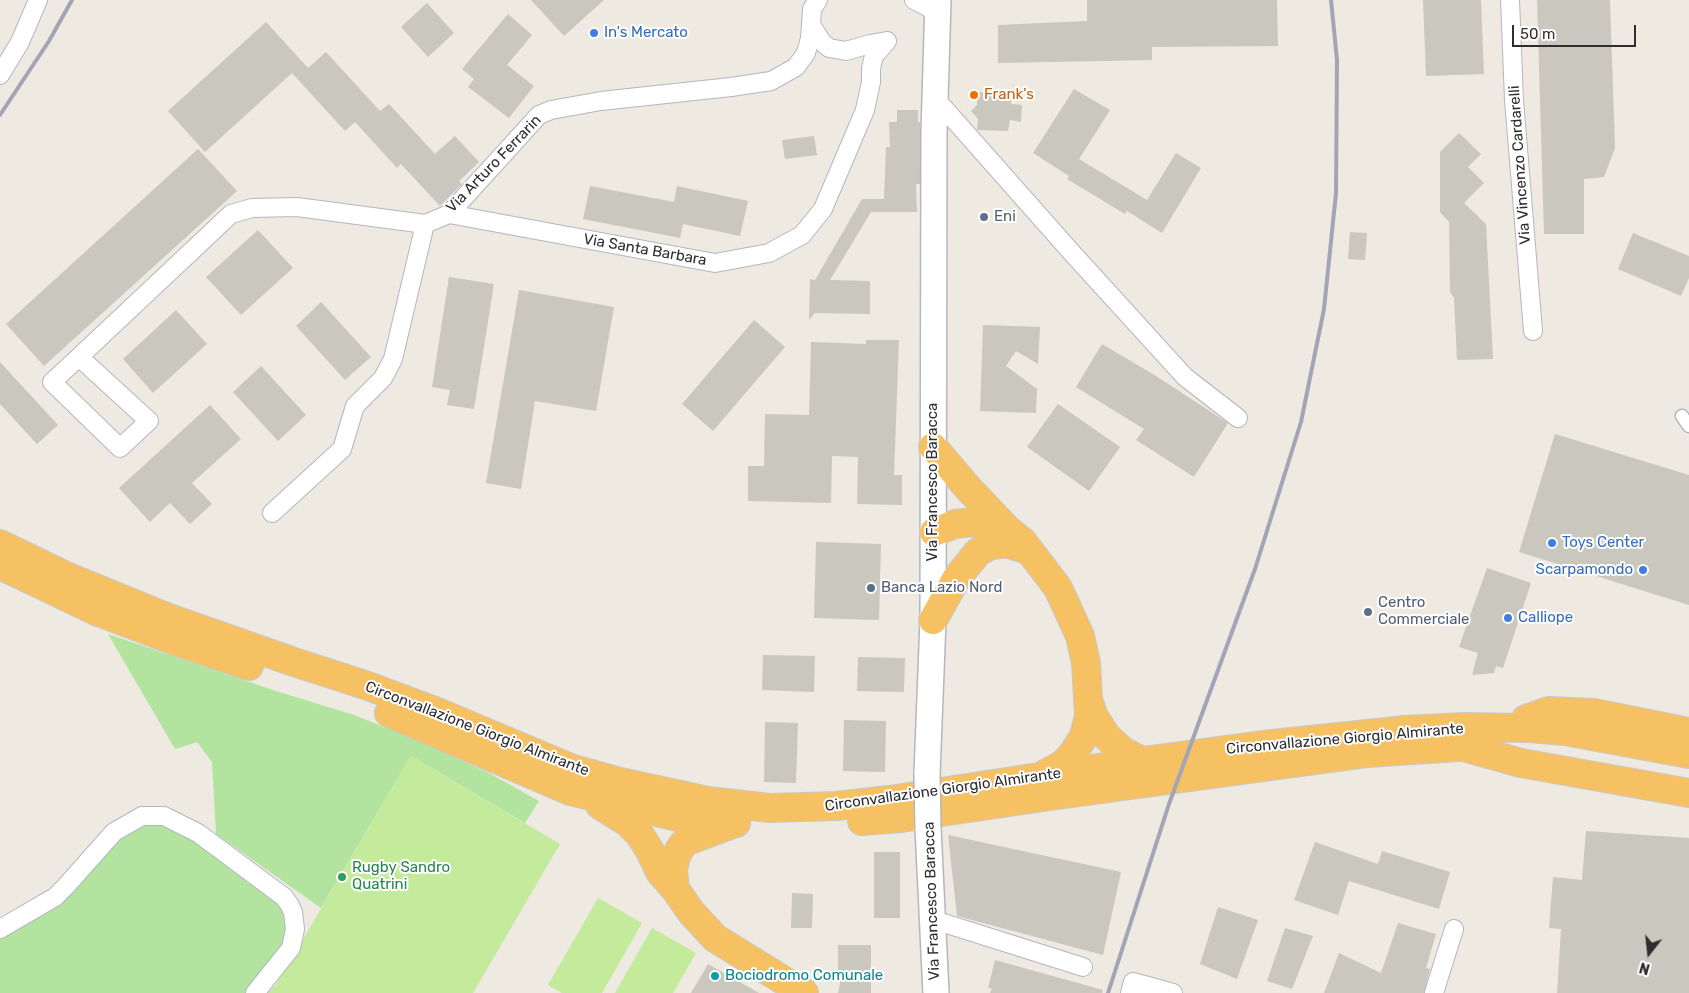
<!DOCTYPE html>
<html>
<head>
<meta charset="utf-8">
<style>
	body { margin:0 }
	#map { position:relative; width:1689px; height:993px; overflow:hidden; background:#eee9e1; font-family:Rubik,sans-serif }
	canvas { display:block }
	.north { position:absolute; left:1624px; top:928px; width:50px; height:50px; -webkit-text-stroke:4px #fff; paint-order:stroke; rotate:196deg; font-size:14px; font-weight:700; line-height:20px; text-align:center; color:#2e2e2e }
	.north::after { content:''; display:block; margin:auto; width:18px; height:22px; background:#2e2e2e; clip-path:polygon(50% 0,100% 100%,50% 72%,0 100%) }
	.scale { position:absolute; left:1512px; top:25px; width:124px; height:22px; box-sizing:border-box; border:2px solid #2e2e2e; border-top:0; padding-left:6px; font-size:15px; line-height:18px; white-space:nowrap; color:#2e2e2e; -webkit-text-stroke:4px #fff; paint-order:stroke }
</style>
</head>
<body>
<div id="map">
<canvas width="1689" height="993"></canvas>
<div class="north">N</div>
<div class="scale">50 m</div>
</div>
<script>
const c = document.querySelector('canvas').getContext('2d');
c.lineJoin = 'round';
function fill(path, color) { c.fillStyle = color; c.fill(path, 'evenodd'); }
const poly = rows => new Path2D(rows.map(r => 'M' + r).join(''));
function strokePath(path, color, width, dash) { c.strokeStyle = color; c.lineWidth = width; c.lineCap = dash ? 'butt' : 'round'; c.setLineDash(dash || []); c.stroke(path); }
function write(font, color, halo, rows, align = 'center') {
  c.font = font + ' Rubik,sans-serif'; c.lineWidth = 4; c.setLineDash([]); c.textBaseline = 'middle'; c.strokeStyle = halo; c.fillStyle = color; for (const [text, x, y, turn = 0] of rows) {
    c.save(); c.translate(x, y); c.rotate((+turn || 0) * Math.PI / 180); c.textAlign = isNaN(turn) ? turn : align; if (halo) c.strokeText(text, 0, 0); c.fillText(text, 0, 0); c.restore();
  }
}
fill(poly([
	[108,634,276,691,354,715,419,741,489,773,539,801,525,823,411,756,321,908,216,834,212,762,197,742,175,749],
	[164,816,284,897,295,929,255,993,0,993,0,929,40,907,114,832]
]), '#b2e49f');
fill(poly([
	[411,756,560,844,473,993,267,993,276,985],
	[598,898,642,923,602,993,562,993,548,985],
	[652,928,696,953,673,993,615,993]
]), '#c4ea9b');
fill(poly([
	[531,0,604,0,564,36],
	[1087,0,1277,0,1278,46,1152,47,1152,60,998,63,998,25,1087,21],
	[1423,0,1481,0,1484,74,1426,76],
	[1537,0,1610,0,1615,148,1604,177,1584,179,1584,234,1544,234],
	[427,3,454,33,428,57,401,27],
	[508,14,532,35,507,65,534,86,509,118,468,87,474,79,462,69],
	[266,22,308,68,326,52,380,111,389,104,435,154,455,136,479,162,459,181,462,184,440,206,401,164,397,168,355,122,345,131,292,73,205,152,168,111],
	[1074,89,1110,110,1079,159,1147,200,1176,153,1201,168,1162,233,1127,211,1125,214,1067,179,1069,176,1033,153],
	[978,92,1012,94,1011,104,1022,105,1021,122,1010,120,1008,131,977,130,978,119,971,111,977,105],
	[897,110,918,110,918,122,920,122,920,184,916,184,917,212,871,212,830,280,870,281,870,314,815,313,809,320,810,279,815,280,862,199,884,199,886,147,890,147,889,122,897,122],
	[1459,133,1481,154,1468,167,1484,183,1464,203,1486,224,1493,359,1457,360,1454,298,1450,292,1449,222,1440,212,1440,152],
	[814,136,817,155,785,159,782,140],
	[198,149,237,191,44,366,6,324],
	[590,186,674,202,677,186,748,201,740,236,683,224,680,238,583,219],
	[258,230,293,268,241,315,206,277],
	[1350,232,1367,233,1365,260,1348,259],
	[1633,233,1689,256,1689,278,1681,296,1618,269],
	[449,277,494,284,474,409,447,405,450,390,432,387],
	[519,290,614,307,596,411,535,401,521,489,486,483],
	[321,302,371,357,345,380,296,326],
	[176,310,207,344,153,393,123,359],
	[754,320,785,347,713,431,682,404],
	[983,325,1040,327,1038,364,1016,351,1006,366,1037,389,1036,413,980,411],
	[866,340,899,340,894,475,902,475,902,505,857,504,858,457,832,456,831,503,748,501,748,466,764,466,765,414,809,415,811,342,866,344],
	[1102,344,1156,376,1228,423,1194,477,1136,440,1144,429,1076,387],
	[0,362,58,425,37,444,0,404],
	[261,366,306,415,278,441,233,392],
	[1058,404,1120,447,1089,491,1027,447],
	[210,405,241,439,192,483,212,504,190,524,170,503,150,522,119,488],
	[1555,434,1689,475,1689,605,1519,552],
	[816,542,881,544,879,620,814,618],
	[1487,568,1531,583,1503,668,1496,666,1494,673,1472,675,1478,653,1459,647],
	[763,655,815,656,814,692,762,690],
	[858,657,905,658,904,692,857,691],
	[844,720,886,721,885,772,843,771],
	[765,722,798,723,796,783,764,782],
	[1586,831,1689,838,1689,993,1557,993,1561,929,1549,928,1553,877,1582,880],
	[948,835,1121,872,1103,955,957,916],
	[1315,842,1378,864,1382,851,1450,872,1439,909,1349,881,1338,915,1294,900],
	[874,852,900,852,900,918,874,918],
	[792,893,813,894,812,928,791,928],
	[1218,907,1258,920,1237,979,1200,964],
	[1398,923,1436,934,1426,968,1430,969,1424,993,1324,993,1339,953,1381,973],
	[1285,928,1313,936,1292,989,1267,981],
	[838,945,871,945,871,993,838,993,842,973,838,973],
	[995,960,1103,990,1102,993,990,993,992,989,988,988],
	[708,964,759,993,691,993]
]), '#cac7bf');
const pedestrian = poly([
	[1682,416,1689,426]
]);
const minor = poly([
	[818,0,812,9,811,25,822,42,829,48,846,51,870,44,887,41],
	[914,0,935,11,938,15],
	[1510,0,1514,100,1533,331],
	[0,75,20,42,38,0],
	[934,97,1073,254,1185,377,1238,418],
	[449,214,715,263,769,253,802,235,823,209,865,110,871,82,871,68,874,56,887,41],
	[79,357,52,382,120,448,149,421,79,357,231,214,252,208,297,207,425,224,449,214,539,115,551,110,601,101,731,87,771,81,796,67,806,53,810,38,811,25],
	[272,513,342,449,355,406,383,378,393,359,425,224],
	[931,919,1083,967],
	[0,929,55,897,66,886,114,832,142,816,164,816,198,833,284,897,289,904,293,912,295,929,291,948,255,993],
	[1130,993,1133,982,1173,993],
	[1434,993,1454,929]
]);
const secondary = poly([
	[927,774,933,620,934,133,938,0],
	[928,828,936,993]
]);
const trunk = poly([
	[933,447,968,488,1008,530],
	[934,532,955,524,975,522,987,523,1008,530,1023,542,1058,588,1080,636,1086,663,1089,716,1084,736,1072,755,1063,764,1045,774],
	[0,544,68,577,166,617,291,661,368,686,435,711,573,769,620,782,708,801,770,808,836,806,889,800,1143,761,1263,745,1405,730,1464,727,1529,728,1565,731,1689,754],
	[0,565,96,611,175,641,249,666],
	[933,620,956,579,978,552,991,545,1000,544,1009,544,1028,550],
	[1090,705,1094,717,1107,737,1124,752,1143,761],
	[389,713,570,791,677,817,736,823],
	[1526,719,1549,711,1594,713,1689,732],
	[1460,746,1521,763,1689,793],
	[600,805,627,822,640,835,650,851,660,872,675,889,691,912,715,938,804,993],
	[862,821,901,818,1050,796,1368,753,1474,746],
	[675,889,673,870,675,860,679,850,685,842,730,825]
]);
strokePath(pedestrian, '#b4b6c0', 15);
strokePath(minor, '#b4b6c0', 20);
strokePath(secondary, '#b4b6c0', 28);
strokePath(trunk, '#c9c9c9', 30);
strokePath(pedestrian, '#fff', 12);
strokePath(minor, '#fff', 18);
strokePath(secondary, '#fff', 25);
strokePath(trunk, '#f6c162', 28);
strokePath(poly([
	[0,115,49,41,72,0],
	[1108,993,1169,804,1255,569,1301,422,1324,309,1336,193,1337,60,1331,0]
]), '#a3a5b7', 4);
const secondaryBridge = poly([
	[927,774,928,828]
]);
strokePath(secondaryBridge, '#b4b6c0', 28, []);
strokePath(secondaryBridge, '#fff', 25);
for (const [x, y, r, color] of [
	[594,33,5,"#3f7fe0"],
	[974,95,5,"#e8710a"],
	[984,217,5,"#5c6f8a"],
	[1552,543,5,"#3f7fe0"],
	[1643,570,5,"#3f7fe0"],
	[871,588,5,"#5c6f8a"],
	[1368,612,5,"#5c6f8a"],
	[1508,618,5,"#3f7fe0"],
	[342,877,5,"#2e9e5b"],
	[715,976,5,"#0f9aa8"]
]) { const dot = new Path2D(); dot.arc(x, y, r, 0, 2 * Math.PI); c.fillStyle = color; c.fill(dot); strokePath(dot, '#fff', 2); }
write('15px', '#366cbe', '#fff', [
	["In's Mercato",604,33],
	["Toys Center",1562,543],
	["Scarpamondo",1633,570,"right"],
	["Calliope",1518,618]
], 'left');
write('15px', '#c56008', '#fff', [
	["Frank's",984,95]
], 'left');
write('15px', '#2e2e2e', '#fff', [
	["Via Arturo Ferrarin",494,164,-46],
	["Via Vincenzo Cardarelli",1520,165,-94],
	["Via Santa Barbara",645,250,10],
	["Via Francesco Baracca",933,482,-90],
	["Circonvallazione Giorgio Almirante",477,729,21],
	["Circonvallazione Giorgio Almirante",1345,739,-5],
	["Circonvallazione Giorgio Almirante",943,790,-8],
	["Via Francesco Baracca",932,901,-92]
]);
write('15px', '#4e5e75', '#fff', [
	["Eni",994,217],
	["Banca Lazio Nord",881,588],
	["Centro",1378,603],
	["Commerciale",1378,620]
], 'left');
write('15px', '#27864d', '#fff', [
	["Rugby Sandro",352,868],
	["Quatrini",352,885]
], 'left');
write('15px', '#0d838f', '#fff', [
	["Bociodromo Comunale",725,976]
], 'left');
</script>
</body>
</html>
